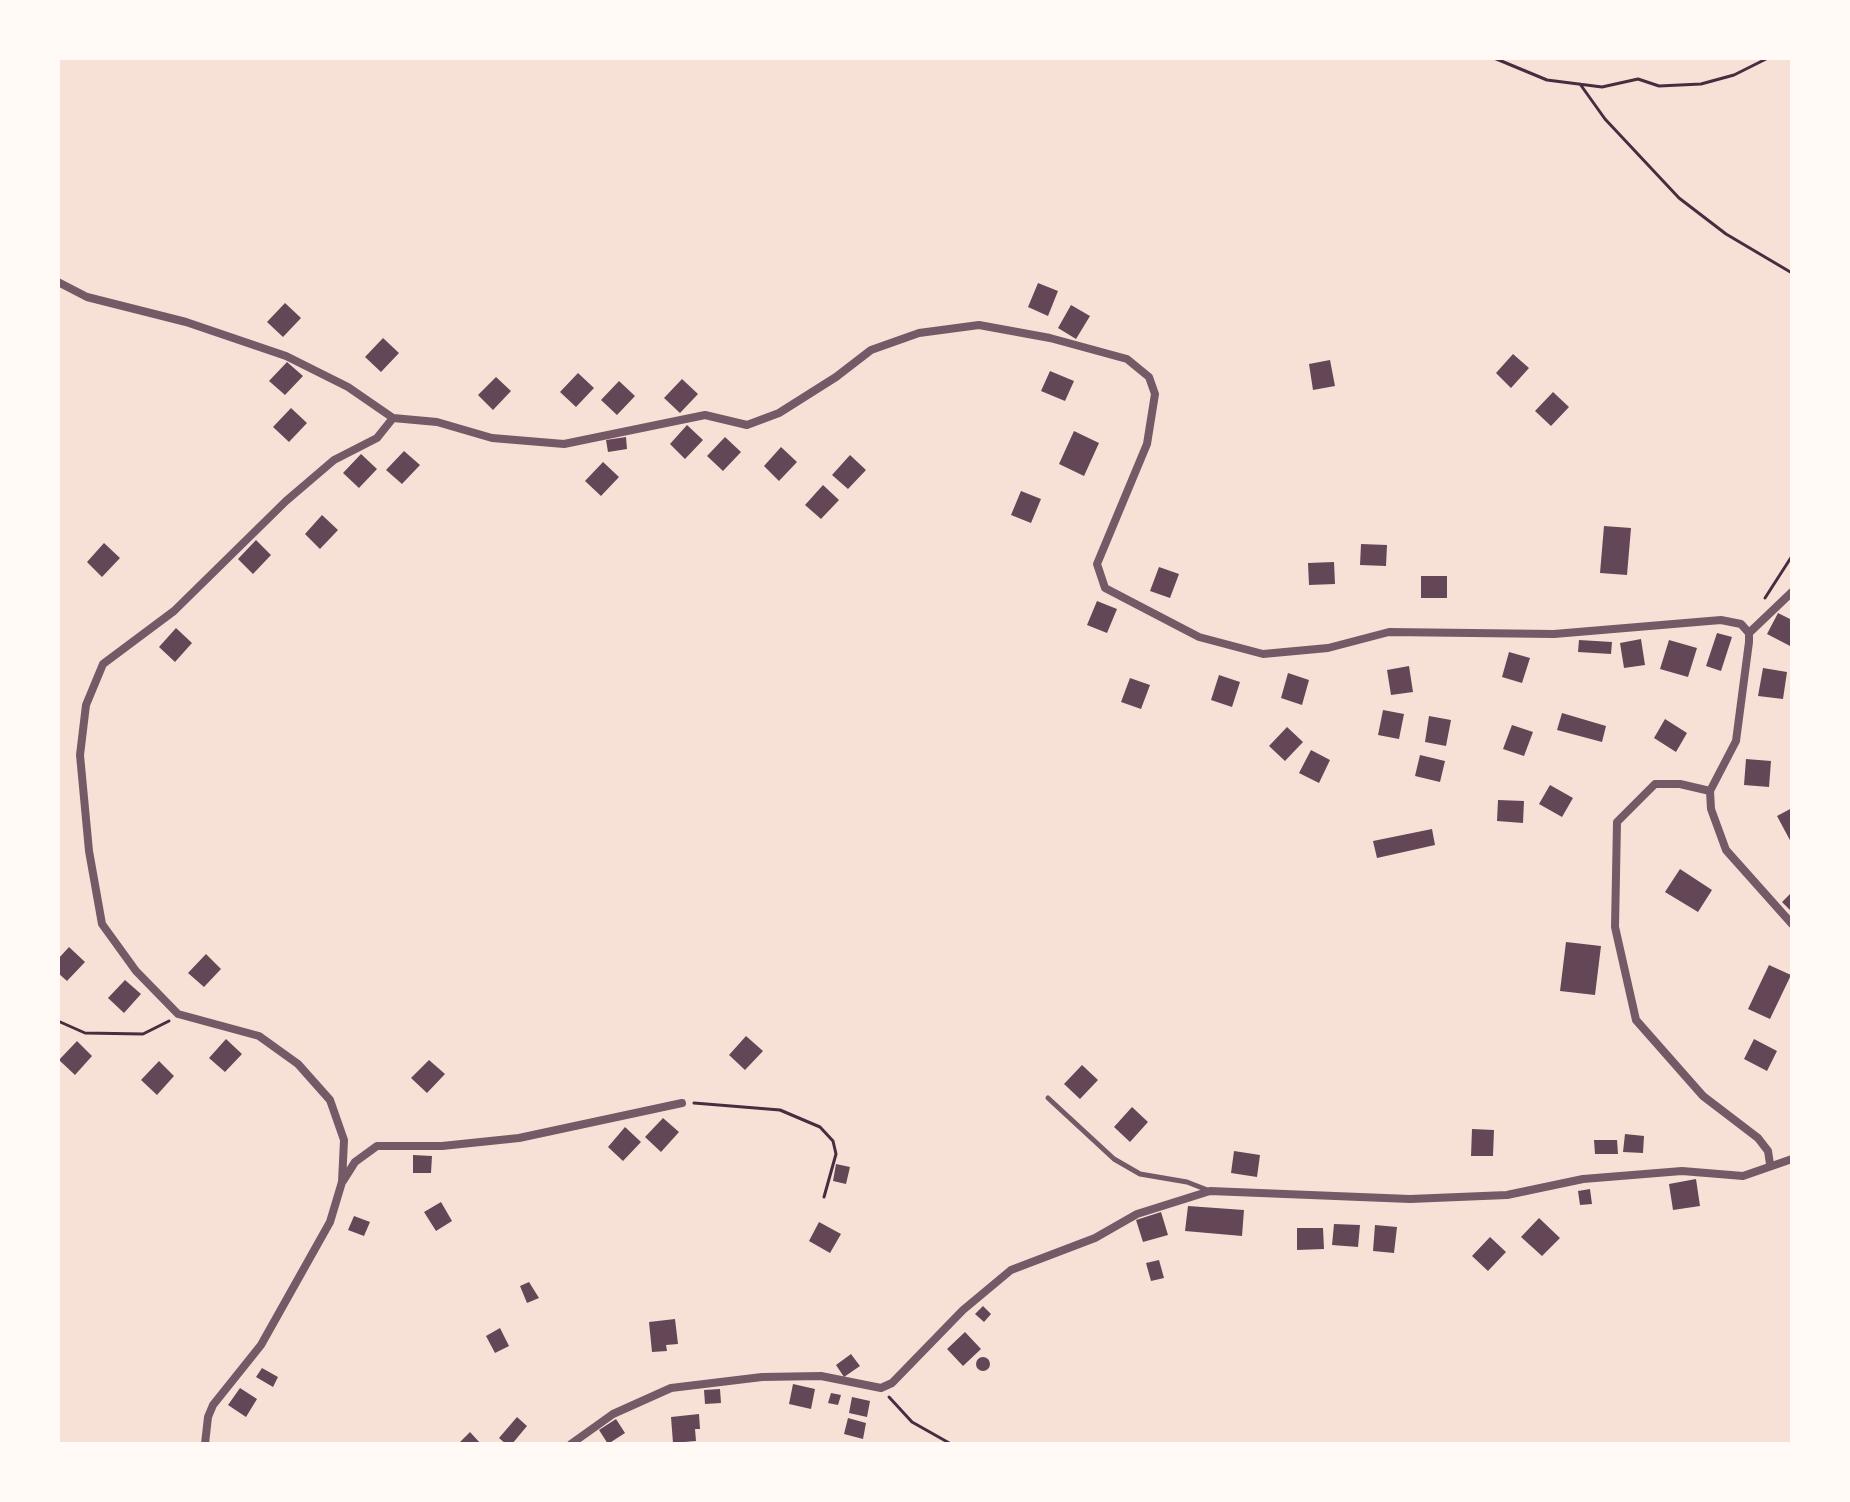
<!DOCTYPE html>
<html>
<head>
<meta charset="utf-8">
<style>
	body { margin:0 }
	#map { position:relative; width:1850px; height:1502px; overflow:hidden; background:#f7e1d7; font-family:"Varela Round",sans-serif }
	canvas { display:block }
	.frame { position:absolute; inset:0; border:60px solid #fffaf5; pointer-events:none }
</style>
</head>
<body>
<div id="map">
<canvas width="1850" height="1502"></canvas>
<div class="frame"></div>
</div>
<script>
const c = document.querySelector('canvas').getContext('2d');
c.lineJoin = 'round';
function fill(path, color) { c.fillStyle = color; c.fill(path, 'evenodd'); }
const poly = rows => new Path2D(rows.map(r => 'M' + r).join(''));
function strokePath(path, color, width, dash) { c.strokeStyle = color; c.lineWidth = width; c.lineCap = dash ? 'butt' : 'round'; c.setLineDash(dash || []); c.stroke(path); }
fill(poly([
	[1038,283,1058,291,1048,316,1028,307],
	[285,303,301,318,283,337,267,322],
	[1071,305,1090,316,1076,339,1058,328],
	[383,338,399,353,381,372,365,357],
	[1513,354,1529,368,1511,388,1496,373],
	[1330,360,1335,386,1313,390,1309,364],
	[287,362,303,376,285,395,269,381],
	[1050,371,1074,381,1065,401,1041,391],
	[578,373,594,388,576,407,560,392],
	[496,377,511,391,493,410,478,395],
	[682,379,698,394,680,413,664,398],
	[619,381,635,396,617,415,601,400],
	[1553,392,1569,407,1551,426,1535,411],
	[291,408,307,423,289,442,273,427],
	[687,425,703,440,685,459,670,444],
	[1074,431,1099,443,1084,476,1059,464],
	[626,437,627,449,608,452,606,440],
	[725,437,741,452,723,471,707,456],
	[781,447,797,462,779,481,764,466],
	[404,451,420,465,402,484,386,470],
	[361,454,377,469,359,488,343,473],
	[850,455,866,470,848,489,832,475],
	[603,462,619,477,601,496,585,481],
	[823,485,839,500,821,519,805,505],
	[1021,491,1041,499,1031,523,1011,515],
	[322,515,338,530,320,549,305,534],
	[1604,526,1631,528,1627,575,1600,573],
	[256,540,271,555,253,574,238,559],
	[104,543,120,558,102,577,87,562],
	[1361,544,1387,545,1386,566,1360,565],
	[1334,562,1335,584,1309,585,1308,563],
	[1159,567,1179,574,1170,598,1150,591],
	[1421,576,1447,576,1447,598,1421,598],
	[1097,601,1117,609,1107,633,1087,625],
	[1778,613,1792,620,1792,647,1767,634],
	[176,628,192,643,175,662,159,647],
	[1717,633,1732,637,1721,671,1706,666],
	[1641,639,1645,665,1624,668,1620,643],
	[1579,640,1612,642,1611,654,1578,652],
	[1669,640,1697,648,1688,677,1660,669],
	[1509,652,1530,658,1522,683,1502,677],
	[1409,666,1413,692,1391,695,1387,670],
	[1763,668,1787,672,1783,699,1758,696],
	[1288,673,1309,680,1302,705,1281,698],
	[1219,675,1240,682,1232,707,1211,700],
	[1130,678,1150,685,1141,709,1121,702],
	[1383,710,1404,714,1399,739,1378,735],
	[1562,713,1606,726,1602,742,1557,730],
	[1429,716,1451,720,1446,746,1425,742],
	[1665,719,1687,733,1676,752,1654,738],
	[1512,725,1533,732,1524,756,1503,749],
	[1287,727,1303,742,1285,761,1269,746],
	[1311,750,1330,760,1319,783,1299,773],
	[1420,755,1445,761,1440,782,1415,776],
	[1746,759,1771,761,1769,787,1744,785],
	[1550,785,1573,798,1562,817,1539,804],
	[1498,800,1524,801,1523,823,1497,821],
	[1792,808,1792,844,1777,816],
	[1432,829,1435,845,1377,858,1373,841],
	[1680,869,1712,890,1698,912,1665,892],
	[1792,892,1792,912,1782,902],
	[1566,942,1601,946,1595,995,1560,991],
	[69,947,85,962,67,981,58,973,58,959],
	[206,954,221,969,204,987,188,973],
	[1769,965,1791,975,1770,1019,1748,1009],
	[125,980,141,994,124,1013,108,998],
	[746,1036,763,1051,745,1070,729,1055],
	[226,1039,242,1054,225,1072,209,1058],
	[1754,1039,1777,1051,1767,1071,1744,1059],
	[77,1041,92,1056,75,1075,59,1060],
	[429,1060,445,1074,427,1093,411,1078],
	[159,1061,174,1076,157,1095,141,1080],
	[1082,1065,1098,1080,1080,1099,1064,1084],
	[1132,1107,1148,1122,1130,1142,1114,1127],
	[663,1118,679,1132,661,1152,645,1137],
	[625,1127,641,1142,623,1161,608,1147],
	[1472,1129,1494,1130,1493,1156,1471,1156],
	[1625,1134,1644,1136,1643,1153,1623,1152],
	[1594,1140,1617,1140,1618,1154,1595,1154],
	[1234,1151,1260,1155,1257,1177,1231,1173],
	[413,1155,432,1156,431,1173,413,1173],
	[836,1164,850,1167,846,1184,833,1181],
	[1696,1179,1700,1206,1673,1210,1669,1184],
	[1590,1189,1592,1204,1580,1205,1578,1191],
	[441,1202,452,1221,436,1231,424,1212],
	[1188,1206,1244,1210,1242,1236,1185,1231],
	[1161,1212,1168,1235,1143,1242,1136,1220],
	[354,1216,370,1222,364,1236,348,1230],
	[1539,1218,1560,1238,1542,1256,1521,1237],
	[819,1222,841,1234,830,1253,809,1241],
	[1334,1224,1360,1225,1358,1247,1332,1245],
	[1375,1225,1397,1227,1394,1253,1373,1251],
	[1297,1228,1323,1228,1324,1249,1297,1250],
	[1490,1237,1506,1252,1488,1271,1472,1256],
	[1159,1260,1164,1278,1151,1281,1146,1263],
	[529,1282,539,1298,527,1303,520,1286],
	[983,1306,991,1314,984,1322,975,1314],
	[675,1319,678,1344,666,1345,667,1351,652,1352,649,1322],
	[500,1328,509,1346,495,1353,486,1336],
	[965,1332,981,1349,963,1366,947,1349],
	[851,1354,860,1366,844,1377,836,1365],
	'976 1364a7 7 0 1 1 14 0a7 7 0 1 1-14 0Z',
	[262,1368,278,1377,273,1387,256,1377],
	[793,1384,815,1389,811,1409,789,1404],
	[240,1388,257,1399,246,1417,228,1405],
	[720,1389,721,1403,705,1404,704,1390],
	[831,1393,841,1395,838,1405,828,1403],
	[852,1397,870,1401,867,1417,849,1413],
	[699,1414,700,1429,695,1429,696,1441,673,1443,671,1417],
	[517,1417,527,1426,512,1444,506,1444,499,1438],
	[848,1418,866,1423,863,1439,844,1434],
	[616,1419,625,1433,608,1444,599,1430],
	[470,1432,481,1444,458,1444]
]), '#644757');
strokePath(poly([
	[1494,58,1547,80,1602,87,1638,79,1659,86,1701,84,1734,75,1768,58],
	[1580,84,1605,119,1679,198,1726,234,1792,273],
	[1765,598,1792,556],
	[58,1021,85,1033,143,1034,169,1021],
	[694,1103,780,1110,820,1127,833,1141,836,1154,824,1197],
	[889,1397,912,1422,951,1444]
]), '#4a2c40', 3);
strokePath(poly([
	[1048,1098,1114,1159,1140,1174,1187,1182,1210,1191]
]), '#755966', 5);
strokePath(poly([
	[58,282,87,297,186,322,286,356,348,387,393,418],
	[1749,633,1792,592],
	[1710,791,1680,784,1655,784,1617,822,1615,927,1636,1020,1703,1096,1758,1138,1768,1151,1770,1164],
	[343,1181,355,1162,377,1146,442,1146,519,1138,682,1103],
	[205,1444,208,1417,213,1405,261,1345,330,1222,342,1182,344,1140,330,1100,298,1064,259,1036,178,1014,136,971,102,924,89,851,80,755,86,705,103,664,174,611,286,501,334,460,377,438,393,418,437,422,492,438,564,444,705,415,747,425,779,413,836,377,871,350,919,333,979,325,1050,338,1127,359,1149,377,1155,394,1147,444,1097,564,1105,588,1199,637,1263,654,1328,648,1389,632,1554,634,1721,620,1741,624,1749,633,1749,642,1736,741,1710,791,1711,809,1726,850,1792,924],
	[571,1444,613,1414,671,1388,762,1377,821,1376,881,1388,892,1383,963,1310,1011,1270,1095,1238,1137,1214,1210,1191,1410,1199,1507,1195,1583,1179,1682,1171,1743,1176,1792,1159]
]), '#755966', 8);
</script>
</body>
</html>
